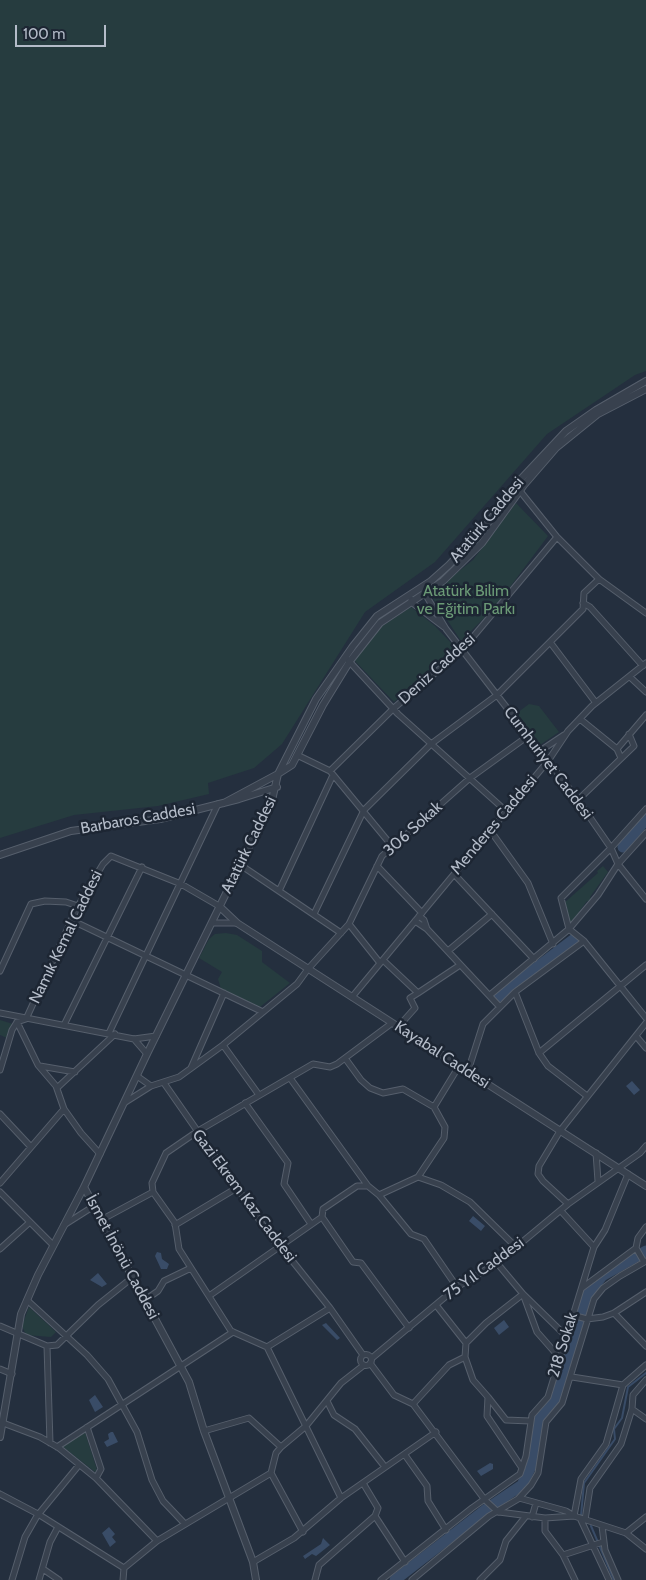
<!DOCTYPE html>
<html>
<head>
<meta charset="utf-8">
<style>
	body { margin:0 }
	#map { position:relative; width:646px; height:1580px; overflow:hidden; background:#242f3e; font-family:Cabin,sans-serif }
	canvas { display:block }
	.scale { position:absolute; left:15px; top:25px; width:91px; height:22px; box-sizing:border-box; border:2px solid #b4bcc9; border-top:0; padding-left:6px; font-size:15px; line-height:18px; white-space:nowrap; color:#b4bcc9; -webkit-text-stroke:4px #1d2633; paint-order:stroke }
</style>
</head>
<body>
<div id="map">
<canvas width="646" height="1580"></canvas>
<div class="scale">100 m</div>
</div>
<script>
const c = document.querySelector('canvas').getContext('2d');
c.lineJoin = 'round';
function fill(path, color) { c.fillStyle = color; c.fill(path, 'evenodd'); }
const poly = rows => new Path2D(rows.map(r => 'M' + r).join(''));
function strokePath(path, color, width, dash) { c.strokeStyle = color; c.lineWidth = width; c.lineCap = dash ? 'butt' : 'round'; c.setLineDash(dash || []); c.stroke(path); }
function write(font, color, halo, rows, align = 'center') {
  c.font = font + ' Cabin,sans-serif'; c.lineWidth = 5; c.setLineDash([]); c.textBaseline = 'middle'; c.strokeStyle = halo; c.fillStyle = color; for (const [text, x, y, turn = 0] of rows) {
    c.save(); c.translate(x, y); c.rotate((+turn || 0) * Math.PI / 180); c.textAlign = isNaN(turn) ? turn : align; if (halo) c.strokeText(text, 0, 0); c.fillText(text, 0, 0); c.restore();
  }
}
fill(poly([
	[0,0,646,0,646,371,635,375,547,434,435,562,365,612,282,744,254,768,208,783,209,794,158,806,74,815,0,838],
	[516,503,548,536,495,607,461,641,430,594,473,560],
	[411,607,435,626,455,647,394,702,354,660,381,627],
	[529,704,539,706,559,732,540,745,517,713],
	[603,866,608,872,590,897,591,899,589,902,587,901,570,924,564,903,598,873,597,871],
	[226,933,237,935,262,951,262,962,290,983,260,1007,221,989,218,979,222,972,199,958,209,939,215,934],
	[0,1020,13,1024,7,1038,0,1035],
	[29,1307,56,1332,51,1337,26,1335,22,1326],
	[85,1432,97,1470,95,1472,62,1446]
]), '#263c3f');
fill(poly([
	[632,1081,640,1090,634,1095,626,1086],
	[473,1216,485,1226,481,1231,469,1221],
	[157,1252,161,1253,162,1259,169,1264,167,1269,161,1269,155,1256],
	[98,1273,107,1284,102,1287,90,1280],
	[504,1320,509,1327,499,1335,494,1328],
	[326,1323,340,1338,337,1340,322,1325],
	[95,1395,103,1407,95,1412,89,1400],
	[111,1432,113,1432,118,1442,107,1447,104,1442,109,1439,108,1434],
	[490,1463,493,1464,493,1469,481,1476,477,1471],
	[109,1527,115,1534,112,1537,116,1542,110,1547,102,1533],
	[323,1538,330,1545,316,1556,312,1554,305,1559,303,1556,321,1544]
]), '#394c67');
strokePath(poly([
	[581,1516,584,1483,615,1439,614,1429,622,1418,628,1387,646,1373],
	[591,1526,614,1580]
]), '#394c67', 2);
strokePath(poly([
	[623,847,646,819],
	[498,997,574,939],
	[395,1580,485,1510,522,1485,533,1462,538,1423,542,1413,552,1403,557,1394,586,1296,602,1276,646,1251]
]), '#394c67', 11);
const minor = poly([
	[520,491,557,537,599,579,646,613],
	[424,592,446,629,578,800,611,848,618,864,646,899],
	[411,599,411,602,444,627],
	[583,603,590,607,643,666],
	[550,642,596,703],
	[347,659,398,714,506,811],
	[630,677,646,692],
	[580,719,617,749],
	[540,751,564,735],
	[297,755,330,771,392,846],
	[621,758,617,749,646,715],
	[330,771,394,708,462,650,557,537],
	[578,800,634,746,629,734],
	[490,830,528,883,553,944],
	[239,864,341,933],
	[377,866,422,913],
	[454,874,534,959],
	[279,891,333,775],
	[314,914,364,810,431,744,497,695,583,609,584,593,599,579],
	[419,916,424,920,427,929],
	[71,920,263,1012],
	[415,921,427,929,499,1006],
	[212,923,237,923],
	[349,924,380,963],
	[584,941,646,1018],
	[448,951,492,914],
	[383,960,418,993,410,998,415,1008,398,1027],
	[0,971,31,904,45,901,66,902,78,906],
	[515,992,539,1053,548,1066,587,1096],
	[418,993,460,965],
	[490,995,569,929,598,895,618,864,646,833],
	[352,997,548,761,568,731,592,706,646,663],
	[0,1013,134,1039,156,1036],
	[17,1022,38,1065,56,1086,64,1109,81,1133,100,1154],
	[64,1025,142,867],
	[109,1033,218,804],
	[636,1036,646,1048],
	[134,1039,147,1054],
	[223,1045,259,1095],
	[539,1053,646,965],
	[345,1058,361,1080,370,1088,383,1093,403,1089,434,1107],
	[40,1066,75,1072],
	[191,1068,224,993],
	[0,1070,12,1030,17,1022,26,1019,78,906,103,864,111,856,181,884,219,906],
	[468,1071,483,1024,515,992,584,941,569,929,561,898,611,848,646,809],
	[137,1076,151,1086],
	[290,1078,368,1186],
	[164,1083,274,1241,282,1248,330,1308,363,1355],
	[57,1088,115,1034],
	[124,1103,151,1086,179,1077,223,1045,297,984,308,969,349,924,382,856,470,778,528,736],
	[245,1103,288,1163,284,1184,311,1224],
	[0,1114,31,1147],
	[596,1153,598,1181],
	[418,1177,441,1185,470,1202,516,1247],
	[0,1183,64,1109],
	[0,1192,53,1245],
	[379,1195,411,1234,424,1239,457,1287],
	[568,1204,543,1181,538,1174,539,1166,560,1131,646,1023],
	[561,1211,594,1247],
	[322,1217,353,1262,361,1263,409,1328],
	[101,1220,153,1192],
	[64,1225,94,1206],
	[175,1225,235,1189],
	[0,1249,30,1222],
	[644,1262,636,1248,638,1238,646,1227],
	[497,1263,523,1294,566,1336],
	[582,1288,636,1248],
	[209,1296,322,1217,323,1209,357,1186,368,1186,379,1195,418,1177,444,1138,445,1127,434,1107,459,1066],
	[27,1300,87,1355,108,1379,137,1432,152,1480,163,1501,185,1524],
	[145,1300,158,1291,164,1281,191,1268],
	[436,1305,466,1343],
	[614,1313,646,1346],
	[572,1315,587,1319,603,1317,614,1313,646,1292],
	[0,1326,47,1346,57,1345,98,1305,133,1277],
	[47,1346,50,1443],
	[267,1347,330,1308],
	'360.5 1360a5.5 5.5 0 1 1 11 0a5.5 5.5 0 1 1-11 0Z',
	[465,1357,473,1380,488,1397,487,1416,522,1468],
	[372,1358,457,1287,497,1263,568,1204,640,1153,646,1146],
	[370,1363,394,1395,413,1404,485,1500,498,1512],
	[0,1369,12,1374],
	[572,1377,623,1385],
	[623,1385,646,1365],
	[488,1397,506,1420,530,1421],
	[327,1401,334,1415,355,1429,385,1467],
	[413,1404,449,1365,465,1357,466,1343,486,1323,523,1294,537,1332,559,1357],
	[632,1409,646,1419],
	[3,1423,40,1437,59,1448,96,1478,157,1541],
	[87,1427,101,1469,96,1478],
	[204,1431,249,1418,281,1447],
	[57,1447,233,1332],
	[405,1455,427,1486,428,1501,446,1530],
	[271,1473,303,1532],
	[0,1494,38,1514,124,1568],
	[341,1498,267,1347,231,1331,179,1249,175,1223,153,1192,152,1183,166,1153,198,1131,313,1064,330,1067,337,1064,392,1023],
	[519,1498,566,1511,574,1516,581,1479,606,1444,623,1385],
	[499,1512,545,1518,574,1516,626,1533,646,1549],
	[375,1516,405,1562],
	[532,1517,536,1503],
	[545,1518,545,1531,563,1555],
	[580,1518,609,1580],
	[585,1520,590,1488,621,1444,632,1409,633,1395,646,1380],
	[602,1526,605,1550,618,1580],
	[626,1533,646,1517],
	[253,1562,294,1538,341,1498,436,1432],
	[124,1568,157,1541,271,1473,276,1453,281,1447,306,1426,341,1383,364,1365],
	[43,1569,59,1580],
	[12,1580,25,1537,37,1516,79,1465],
	[39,1580,50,1542,58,1527],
	[123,1580,124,1568],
	[315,1580,319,1565,375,1516,378,1508,363,1483],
	[381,1580,472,1508,520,1474,526,1456,532,1415,548,1397,594,1247,605,1230,628,1174],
	[412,1580,489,1516,518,1499,531,1485,538,1473,546,1422,562,1403,594,1299,603,1288,620,1276,646,1261],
	[480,1580,500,1560,506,1541,526,1516],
	[575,1580,563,1555,603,1542]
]);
const tertiary = poly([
	[224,803,278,774,316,699,353,646,377,616,431,581,449,565,488,523,519,481,566,431,596,410,646,381],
	[0,855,71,831,160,819,239,799,277,787],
	[219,906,237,923,646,1186],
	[0,1437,21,1314,38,1275,84,1187],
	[256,1580,253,1562,204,1431,189,1382,84,1187,147,1054,272,800,278,774,292,765,323,705,350,661,380,623,443,581,482,543,524,485,556,448,598,414,646,389]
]);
strokePath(minor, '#565f6c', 7);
strokePath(tertiary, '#565f6c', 8);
strokePath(minor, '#38414e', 5);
strokePath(tertiary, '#38414e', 6);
write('16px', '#b4bcc9', '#1d2633', [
	["Atatürk Caddesi",487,520,-50],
	["Deniz Caddesi",437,669,-42],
	["Cumhuriyet Caddesi",548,763,53],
	["Barbaros Caddesi",138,819,-10],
	["Menderes Caddesi",494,825,-50],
	["306 Sokak",413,829,-42],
	["Atatürk Caddesi",249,845,-64],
	["Namık Kemal Caddesi",66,937,-64],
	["Kayabal Caddesi",442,1055,33],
	["Gazi Ekrem Kaz Caddesi",244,1196,53],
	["İsmet İnönü Caddesi",122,1257,62],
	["75 Yıl Caddesi",484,1269,-36],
	["218 Sokak",563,1345,-73]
]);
write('16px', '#6b9a76', '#1d2633', [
	["Atatürk Bilim",466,591],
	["ve Eğitim Parkı",466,609]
]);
</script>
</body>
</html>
